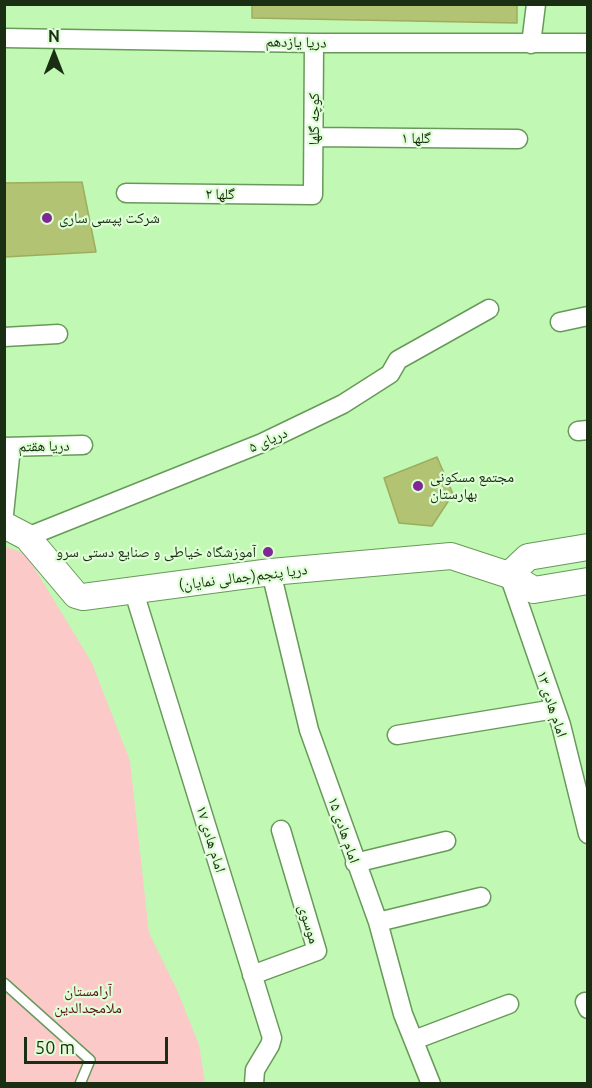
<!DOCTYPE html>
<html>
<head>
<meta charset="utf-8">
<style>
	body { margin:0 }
	#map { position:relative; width:592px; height:1088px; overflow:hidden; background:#c1f8b3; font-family:Ubuntu,sans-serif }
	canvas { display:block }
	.frame { position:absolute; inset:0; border:6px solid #192e13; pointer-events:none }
	.north { position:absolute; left:24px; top:24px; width:60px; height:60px; -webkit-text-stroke:4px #defed5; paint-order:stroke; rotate:0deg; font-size:16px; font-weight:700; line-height:24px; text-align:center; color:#192e13 }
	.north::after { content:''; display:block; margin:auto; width:21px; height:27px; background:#192e13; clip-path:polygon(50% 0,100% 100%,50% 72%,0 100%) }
	.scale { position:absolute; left:24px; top:1037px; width:144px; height:27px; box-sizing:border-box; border:3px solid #192e13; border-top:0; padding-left:8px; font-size:18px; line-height:21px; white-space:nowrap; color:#192e13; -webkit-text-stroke:4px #defed5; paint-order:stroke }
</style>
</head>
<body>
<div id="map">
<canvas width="592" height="1088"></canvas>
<div class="frame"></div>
<div class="north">N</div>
<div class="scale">50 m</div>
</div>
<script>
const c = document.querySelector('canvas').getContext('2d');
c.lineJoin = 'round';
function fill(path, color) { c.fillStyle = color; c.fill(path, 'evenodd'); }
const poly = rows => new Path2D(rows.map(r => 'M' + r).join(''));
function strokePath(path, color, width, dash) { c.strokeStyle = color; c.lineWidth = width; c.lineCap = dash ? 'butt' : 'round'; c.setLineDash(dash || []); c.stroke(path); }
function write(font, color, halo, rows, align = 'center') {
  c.font = font + ' Ubuntu,"Noto Naskh Arabic",sans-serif'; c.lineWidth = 4.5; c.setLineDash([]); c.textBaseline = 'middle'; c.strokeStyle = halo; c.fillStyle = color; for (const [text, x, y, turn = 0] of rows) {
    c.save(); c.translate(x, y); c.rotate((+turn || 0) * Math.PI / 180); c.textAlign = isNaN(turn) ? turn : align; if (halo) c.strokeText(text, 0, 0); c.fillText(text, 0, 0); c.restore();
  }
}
fill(poly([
	[4,546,26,554,92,663,130,761,149,933,177,990,199,1045,205,1083,5,1083]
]), '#fcc9c9');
const building = poly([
	[252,4,517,4,517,23,252,18,252,4],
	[82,182,96,252,4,257,4,183,82,182],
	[437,457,453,494,432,526,399,523,384,478,437,457]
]);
fill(building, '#b2c473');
strokePath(building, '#9cae5d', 1.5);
const service = poly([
	[4,983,90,1060,80,1084]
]);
const minor = poly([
	[4,38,314,43,588,43],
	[531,44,536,4],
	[314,137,518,139],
	[126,193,313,195,314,43],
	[560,322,588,316],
	[4,337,58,334],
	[578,431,588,430],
	[4,447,83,445],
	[4,514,11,447],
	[27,537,262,443,343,404,390,374,398,360,489,309],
	[271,572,309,730,378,922,403,1014,431,1084],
	[509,575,561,725,588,834],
	[134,592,272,1038,270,1045,255,1070,254,1084],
	[397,735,555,709],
	[355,863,446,841],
	[378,922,481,897],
	[252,975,317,951,281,830],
	[585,1002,588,1009],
	[414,1040,509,1004]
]);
const secondary = poly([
	[4,525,27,537,76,595,83,597,271,572,451,556,509,575,534,590,588,581],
	[509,575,528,557,588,547]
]);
strokePath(service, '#679a59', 12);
strokePath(minor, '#679a59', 21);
strokePath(secondary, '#679a59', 28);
strokePath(service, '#fff', 9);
strokePath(minor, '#fff', 18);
strokePath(secondary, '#fff', 26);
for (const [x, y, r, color] of [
	[47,218,6,"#7f2794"],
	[418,486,6,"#7f2794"],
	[268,552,6,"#7f2794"]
]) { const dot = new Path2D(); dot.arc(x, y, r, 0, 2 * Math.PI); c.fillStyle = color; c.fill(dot); strokePath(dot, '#defed5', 2); }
write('15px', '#192e13', '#defed5', [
	["دریا یازدهم",296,42,1],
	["کوچه گلها",314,119,-90],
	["گلها ۱",416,138,1],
	["گلها ۲",220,194,1],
	["دریای ۵",268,440,-24],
	["دریا هقتم",44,446,-1],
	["دریا پنجم(جمالی نمایان)",243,577,-7],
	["امام هادی ١٣",552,704,72],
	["امام هادی ۱۵",344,830,71],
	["امام هادی ۱۷",211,839,73],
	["موسوی",309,924,73]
]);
write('15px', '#192e13', '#defed5', [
	["شرکت پپسی ساری",59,218],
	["مجتمع مسکونی",430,477],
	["بهارستان",430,494],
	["آموزشگاه خیاطی و صنایع دستی سرو",256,552,"right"]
], 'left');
write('15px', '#600e1a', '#defed5', [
	["آرامستان",88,991],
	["ملامجدالدین",88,1008]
]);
</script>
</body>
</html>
